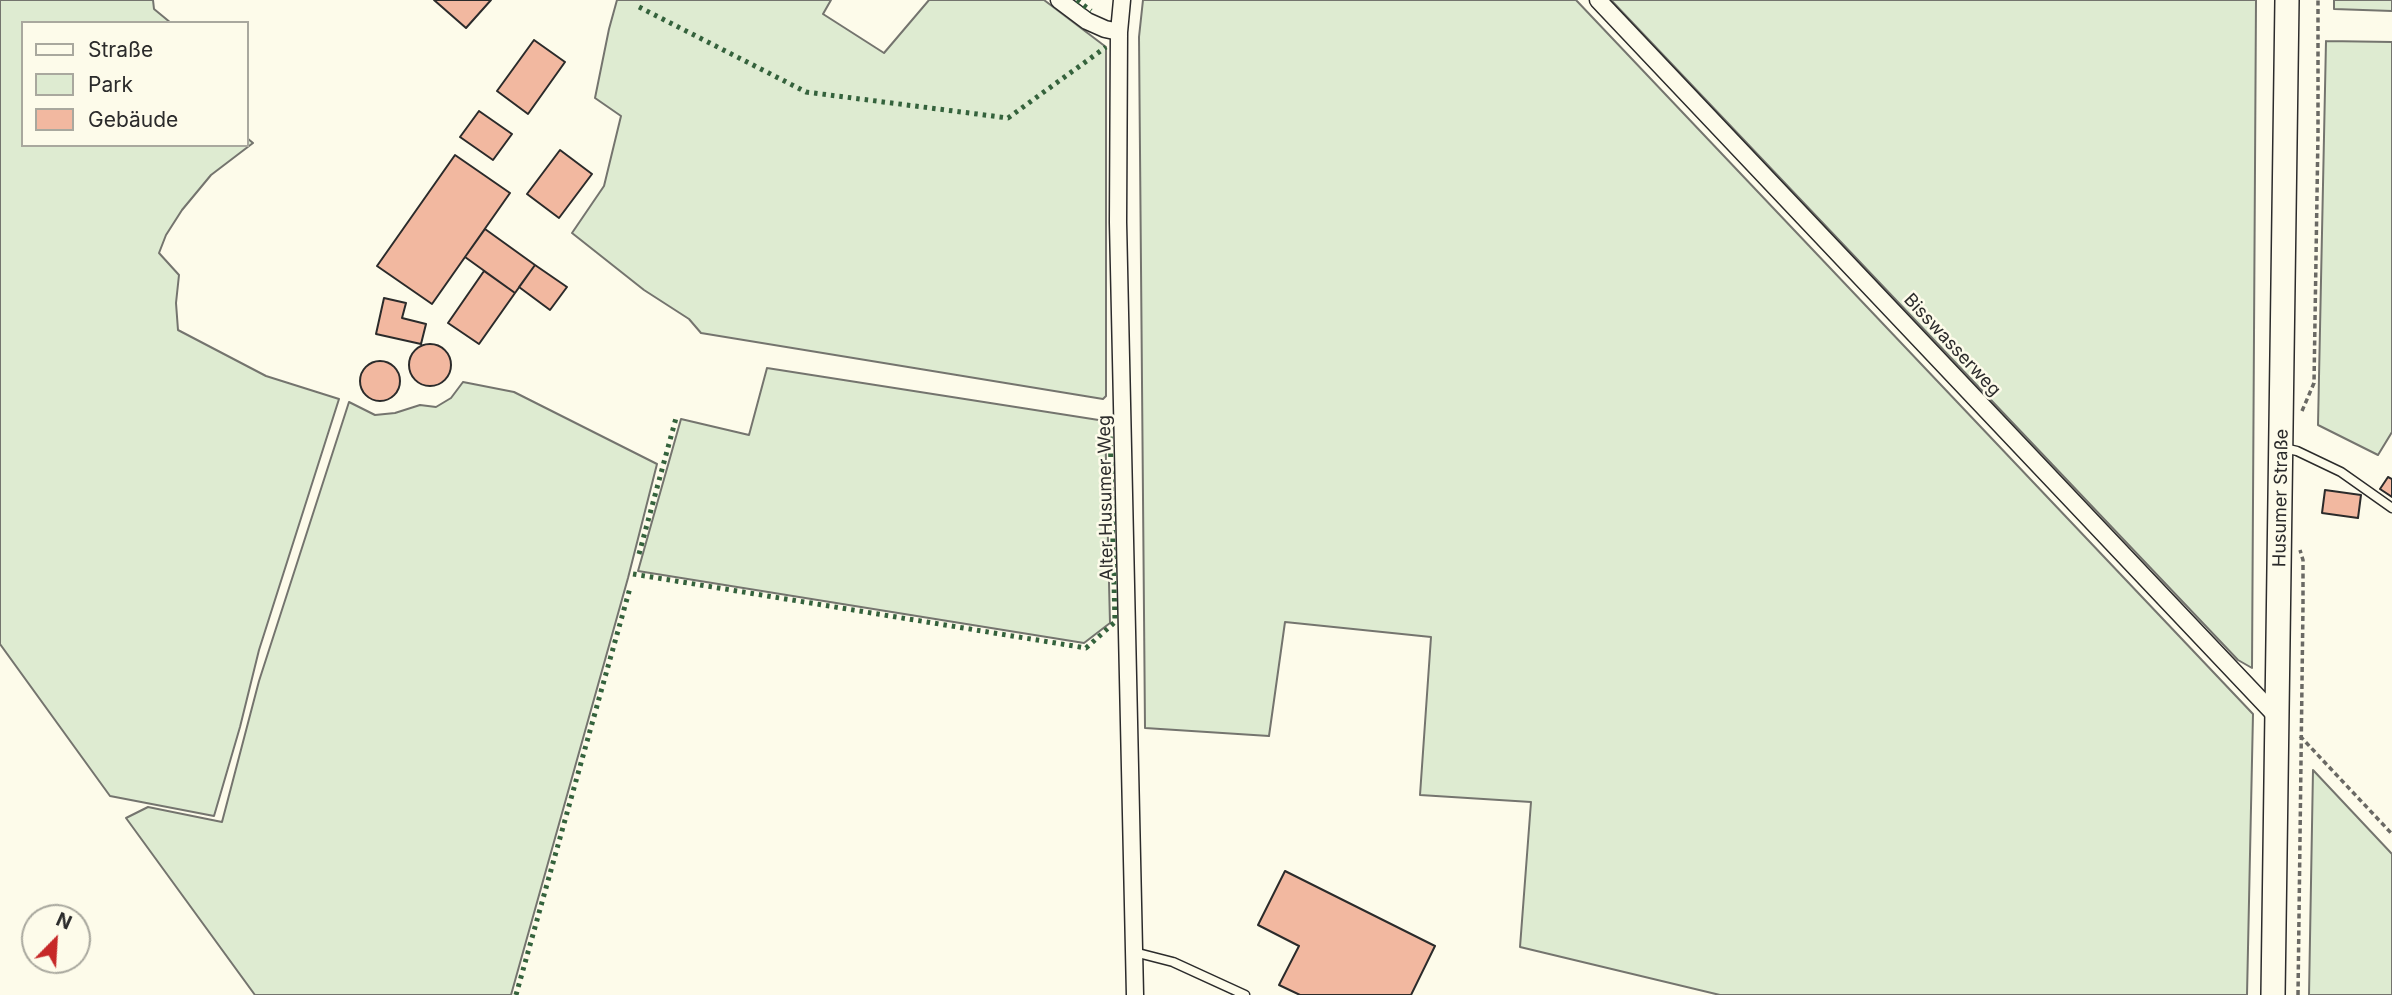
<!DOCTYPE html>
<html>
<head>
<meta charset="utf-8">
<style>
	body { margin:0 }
	#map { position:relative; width:2392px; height:995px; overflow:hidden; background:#fdfbea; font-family:Inter,sans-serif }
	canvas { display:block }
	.legend { position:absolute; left:21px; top:21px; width:228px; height:126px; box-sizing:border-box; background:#fdfbea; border:2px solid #a9a89e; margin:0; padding:9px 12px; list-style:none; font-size:21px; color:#2b2b2b }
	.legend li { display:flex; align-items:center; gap:14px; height:35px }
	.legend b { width:35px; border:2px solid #a9a89e }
	.north { position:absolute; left:21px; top:904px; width:70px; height:70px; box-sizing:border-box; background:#fdfbea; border:2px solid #a9a89e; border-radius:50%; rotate:24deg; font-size:19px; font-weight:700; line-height:28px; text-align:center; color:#2b2b2b }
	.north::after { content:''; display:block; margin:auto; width:24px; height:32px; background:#c62828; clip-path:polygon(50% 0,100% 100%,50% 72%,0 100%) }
</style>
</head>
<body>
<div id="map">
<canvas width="2392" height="995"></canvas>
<ul class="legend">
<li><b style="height:9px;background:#fdfbea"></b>Straße</li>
<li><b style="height:19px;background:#deebd1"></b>Park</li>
<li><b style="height:19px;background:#f2b8a0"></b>Gebäude</li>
</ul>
<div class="north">N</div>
</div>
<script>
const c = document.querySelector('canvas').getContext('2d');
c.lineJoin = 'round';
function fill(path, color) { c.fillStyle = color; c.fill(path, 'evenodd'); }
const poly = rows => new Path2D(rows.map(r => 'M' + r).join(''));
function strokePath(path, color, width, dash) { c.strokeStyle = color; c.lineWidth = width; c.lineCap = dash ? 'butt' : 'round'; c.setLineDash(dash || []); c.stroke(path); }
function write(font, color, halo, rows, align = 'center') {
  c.font = font + ' Inter,sans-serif'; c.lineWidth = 5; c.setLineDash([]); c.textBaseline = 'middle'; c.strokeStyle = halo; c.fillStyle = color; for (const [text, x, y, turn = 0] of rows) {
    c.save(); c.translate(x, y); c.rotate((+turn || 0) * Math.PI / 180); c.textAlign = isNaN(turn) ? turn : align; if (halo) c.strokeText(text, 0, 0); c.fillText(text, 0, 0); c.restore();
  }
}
const green = poly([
	[0,0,153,0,154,9,171,23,23,23,23,145,247,145,247,138,253,143,211,175,182,210,166,235,159,253,179,275,176,303,178,330,266,376,339,399,259,650,240,727,214,816,110,796,0,644,0,0],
	[617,0,831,0,823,14,884,53,929,0,1044,0,1106,47,1106,396,1103,399,701,333,689,319,644,290,572,233,604,186,621,116,595,98,609,29,617,0],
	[1143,0,1576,0,2253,714,2247,995,1720,995,1520,947,1531,802,1420,795,1431,637,1285,622,1269,736,1145,728,1139,37,1143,0],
	[1611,0,2256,0,2252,668,2238,660,1611,0],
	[2334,0,2392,0,2392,11,2334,9,2334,0],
	[2326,41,2392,42,2392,432,2378,455,2318,425,2326,41],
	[767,368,1105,421,1110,623,1084,643,638,571,681,419,749,435,767,368],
	[463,382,514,392,657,464,628,578,511,995,255,995,126,818,148,807,222,822,259,681,349,402,375,415,395,413,420,405,436,407,451,398,463,382],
	[2313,770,2392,854,2392,995,2309,995,2313,770]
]);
fill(green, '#deebd1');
strokePath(green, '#74746e', 2);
const building = poly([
	[434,0,491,0,466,28,434,0],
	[534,40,565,62,528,114,497,91,534,40],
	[479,111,512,134,493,160,460,137,479,111],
	[560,150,592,174,559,218,527,194,560,150],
	[455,155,510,193,432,304,377,266,455,155],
	[485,229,535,265,515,293,465,257,485,229],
	[535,265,567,287,550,310,519,287,535,265],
	[484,271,515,293,479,344,448,323,484,271],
	[384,298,406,303,402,318,426,324,421,344,376,334,384,298],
	'409 365a21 21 0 1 1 42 0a21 21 0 1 1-42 0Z',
	'360 381a20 20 0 1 1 40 0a20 20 0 1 1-40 0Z',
	[2388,477,2392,479,2392,497,2380,489,2388,477],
	[2325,490,2361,495,2358,518,2322,513,2325,490],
	[1285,871,1435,946,1411,995,1300,995,1279,985,1299,946,1258,925,1285,871]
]);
fill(building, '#f2b8a0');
strokePath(building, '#2b2b2b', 2);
const lane = poly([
	[2284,448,2297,451,2341,472,2392,508],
	[1134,952,1173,962,1245,995]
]);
const street = poly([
	[1059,0,1087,21,1105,29,1119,32],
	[1122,0,1119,32,1118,222,1135,995],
	[1598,0,2277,717]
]);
const secondary = poly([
	[2273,995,2287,0]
]);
strokePath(lane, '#2b2b2b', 11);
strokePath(street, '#2b2b2b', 19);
strokePath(secondary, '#2b2b2b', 26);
strokePath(poly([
	[2302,411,2314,383,2318,133,2318,0],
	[2300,736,2392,834],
	[2298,995,2303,605,2303,560,2300,550]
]), '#6a6964', 3.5, [5, 3.5]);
strokePath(lane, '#fdfbea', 8);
strokePath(street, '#fdfbea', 16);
strokePath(secondary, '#fdfbea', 23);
strokePath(poly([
	[1077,0,1091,11],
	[639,7,806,92,1008,118,1106,47],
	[639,554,676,418],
	[633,574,1086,648,1115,622,1110,428],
	[516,995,630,588]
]), '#34623c', 5, [3.5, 5]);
write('18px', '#2b2b2b', '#fdfbea', [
	["Bisswasserweg",1952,345,47],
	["Alter Husumer Weg",1106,498,-91],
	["Husumer Straße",2281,498,-89]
]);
</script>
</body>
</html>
